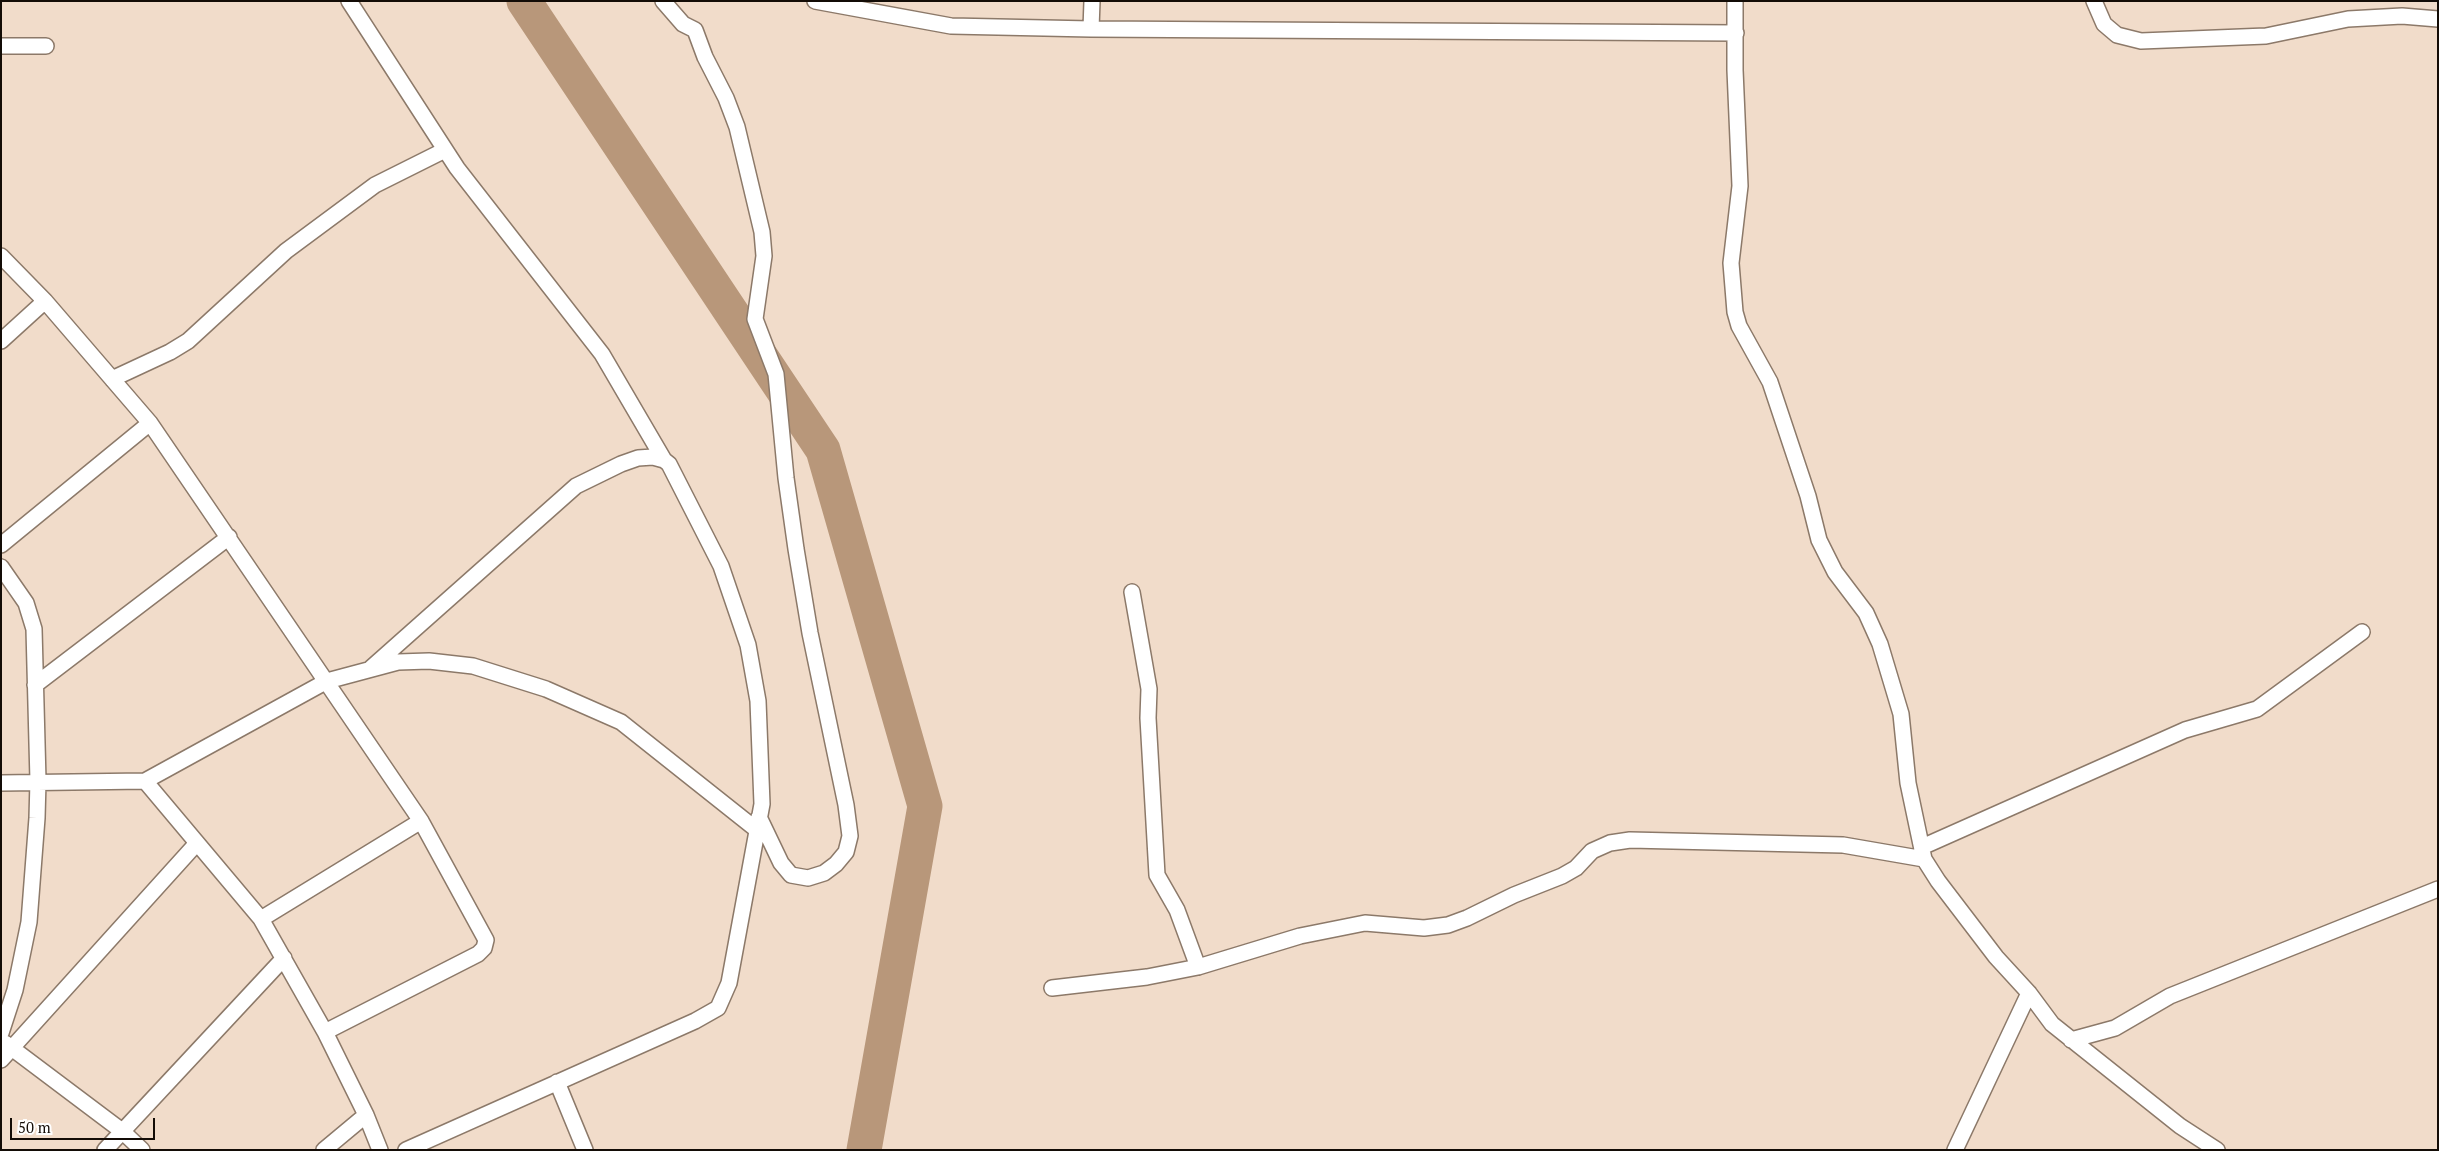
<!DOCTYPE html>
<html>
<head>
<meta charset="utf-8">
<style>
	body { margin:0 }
	#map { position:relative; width:2439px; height:1151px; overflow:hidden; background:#f1dcca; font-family:"PT Serif",serif }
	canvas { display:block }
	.frame { position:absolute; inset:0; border:2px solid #130c06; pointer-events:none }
	.scale { position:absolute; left:10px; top:1118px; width:145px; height:22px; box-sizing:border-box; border:2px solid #130c06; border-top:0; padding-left:6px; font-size:15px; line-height:18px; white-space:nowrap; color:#130c06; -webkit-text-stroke:4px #fff; paint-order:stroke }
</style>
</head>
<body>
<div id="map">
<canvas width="2439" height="1151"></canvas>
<div class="frame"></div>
<div class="scale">50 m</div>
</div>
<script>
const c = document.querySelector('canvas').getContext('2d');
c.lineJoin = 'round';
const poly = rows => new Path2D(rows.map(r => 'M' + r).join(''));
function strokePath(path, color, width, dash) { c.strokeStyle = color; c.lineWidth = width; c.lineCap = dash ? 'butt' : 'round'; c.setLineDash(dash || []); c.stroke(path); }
strokePath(poly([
	[524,1,823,450,925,806,864,1150]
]), '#b8977a', 35);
const minor = poly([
	[349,1,457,168,602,354,664,460,669,464,721,566,748,645,758,701,762,804,729,983,718,1008,695,1021,406,1150],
	[663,1,683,24,695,30,705,57,726,98,737,127,762,232,764,256,755,319,776,374,786,478,796,549,810,633,846,805,850,836,846,852,836,864,824,873,808,878,791,875,781,863,759,817],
	[815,1,951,26,1091,29,1736,33],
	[1735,1,1735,70,1740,186,1731,263,1735,312,1739,326,1770,382,1808,496,1819,540,1835,572,1866,613,1880,644,1901,714,1908,783,1924,859,1938,881,1996,957,2029,993,2052,1024,2180,1126,2217,1150],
	[2094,1,2104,24,2117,35,2141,41,2266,36,2348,19,2402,16,2438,19],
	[1091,29,1092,1],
	[1,46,46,46],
	[1,256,45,301,150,423,421,821,486,940,484,948,478,954,325,1032],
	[1,341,45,301],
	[112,379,170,352,188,341,286,251,375,185,445,150],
	[1,545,150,423],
	[1,567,26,603,34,629,38,781,37,818,29,922,15,990,1,1033],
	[1132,592,1149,689,1148,718,1157,875,1177,910,1198,967],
	[371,668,576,486,621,464,638,458,653,457,664,460],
	[35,685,229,537],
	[145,781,261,919,325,1032,366,1115,380,1150],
	[1,783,145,781,327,681,398,662,429,661,473,666,546,689,621,722,757,830],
	[1922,847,2185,730,2257,709,2362,632],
	[261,919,421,821],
	[1052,988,1147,977,1198,967,1300,936,1365,923,1424,928,1448,925,1467,918,1514,895,1562,876,1576,868,1592,851,1610,843,1630,840,1843,845,1924,859],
	[2071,1040,2115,1028,2170,996,2438,889],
	[5,1043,122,1131,142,1150],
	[1,1060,197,843],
	[557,1082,585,1150],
	[105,1150,284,958],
	[324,1150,366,1115],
	[1955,1150,2029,993]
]);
strokePath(minor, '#8c7969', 18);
strokePath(minor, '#fff', 15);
</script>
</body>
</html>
